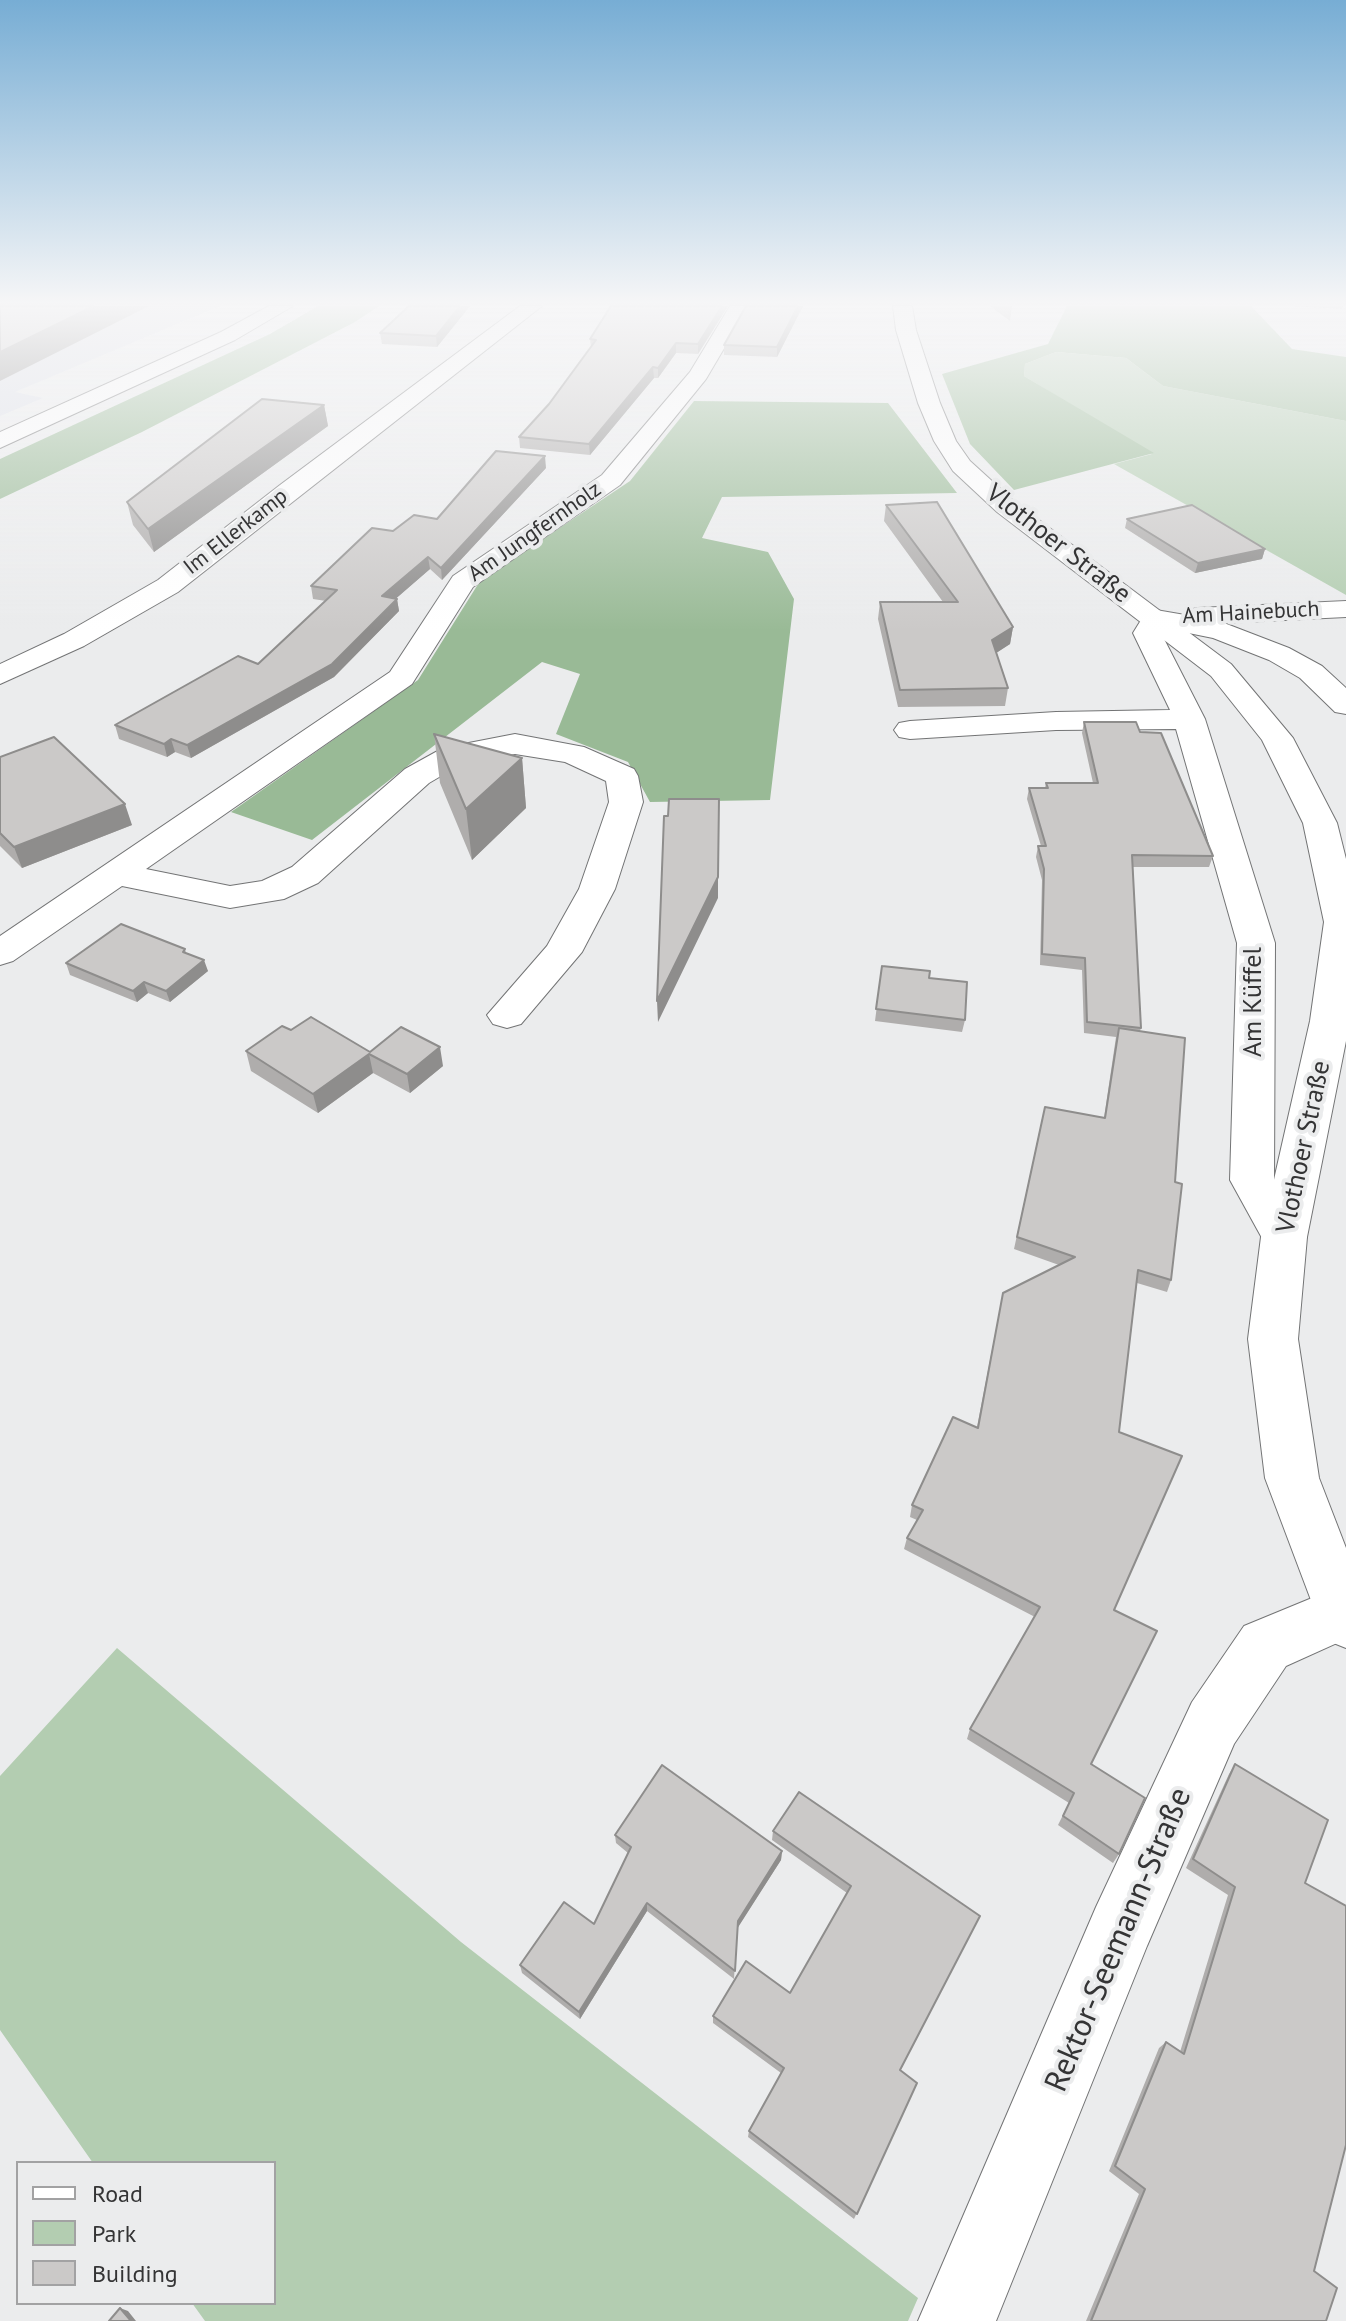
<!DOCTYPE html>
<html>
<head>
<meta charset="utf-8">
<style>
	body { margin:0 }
	#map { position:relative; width:1346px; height:2321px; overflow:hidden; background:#ebeced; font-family:"PT Sans",sans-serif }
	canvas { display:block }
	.legend { position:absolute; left:16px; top:2161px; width:260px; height:144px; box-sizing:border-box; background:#ebeced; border:2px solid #a2a2a3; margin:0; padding:10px 14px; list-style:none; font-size:24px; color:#343435 }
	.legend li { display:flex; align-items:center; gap:16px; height:40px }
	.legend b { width:40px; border:2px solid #a2a2a3 }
</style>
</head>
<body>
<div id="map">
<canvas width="1346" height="2321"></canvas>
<ul class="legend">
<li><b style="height:10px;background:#fff"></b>Road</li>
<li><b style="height:22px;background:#b3cdb1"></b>Park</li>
<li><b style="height:22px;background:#cbc9c8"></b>Building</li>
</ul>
</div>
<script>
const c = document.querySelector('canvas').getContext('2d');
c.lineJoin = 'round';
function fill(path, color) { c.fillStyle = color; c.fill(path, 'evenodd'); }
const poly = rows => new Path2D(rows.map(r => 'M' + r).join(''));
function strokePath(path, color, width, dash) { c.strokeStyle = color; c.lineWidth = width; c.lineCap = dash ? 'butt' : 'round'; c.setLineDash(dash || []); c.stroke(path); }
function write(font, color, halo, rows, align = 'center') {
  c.font = font + ' "PT Sans",sans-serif'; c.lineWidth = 8; c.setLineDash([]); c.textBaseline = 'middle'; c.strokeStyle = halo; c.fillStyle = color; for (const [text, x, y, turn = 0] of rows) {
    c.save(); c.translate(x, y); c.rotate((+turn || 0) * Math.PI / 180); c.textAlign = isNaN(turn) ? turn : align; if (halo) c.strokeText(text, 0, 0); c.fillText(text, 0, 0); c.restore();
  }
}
fill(poly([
	[0,306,220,306,15,392,43,398,0,416]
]), '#dde0e9');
fill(poly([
	[1056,352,1126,358,1163,386,1346,421,1346,595,1114,464,1152,454,1024,376,1025,364],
	[117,1648,461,1942,918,2298,908,2321,205,2321,192,2303,274,2303,274,2163,93,2163,0,2030,0,1776]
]), '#b3cdb1');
fill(poly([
	[318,306,379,306,355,322,142,432,0,499,0,459,270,334],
	[1067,306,1251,306,1292,349,1346,357,1346,421,1163,386,1126,358,1056,352,1025,364,1024,376,1154,453,1014,490,970,444,942,374,1048,344],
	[694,401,888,403,957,493,722,497,702,538,768,552,794,599,770,800,650,802,628,762,556,734,580,674,542,662,312,840,231,812,418,680,480,581,630,481]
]), '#99ba96');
const minor = poly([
	[520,306,542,306,178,592,84,646,0,684,0,664,64,634,158,580,280,485,520,306],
	[730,306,749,306,706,379,620,485,473,587,412,684,146,869,230,886,262,881,292,867,405,769,443,748,515,734,584,747,634,769,638,776,643,802,615,889,582,952,521,1024,507,1028,493,1024,487,1015,547,946,579,889,609,802,606,781,565,762,515,754,463,763,429,783,318,883,284,899,230,908,122,886,13,961,0,965,0,936,390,672,453,576,602,475,690,372,730,306],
	[1346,601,1346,617,1224,623,1289,648,1322,666,1346,688,1346,714,1335,712,1300,678,1269,660,1213,638,1164,628,1161,633,1205,719,1275,943,1274,1180,1307,1237,1300,1249,1284,1254,1268,1249,1230,1180,1237,943,1176,729,1056,730,910,739,899,737,894,730,899,723,910,721,1056,712,1170,710,1133,633,1146,612,1156,610,1185,615,1188,610,1198,608,1346,601],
	[1346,1584,1346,1639,1286,1666,1234,1744,1147,1946,996,2321,918,2321,1096,1907,1192,1702,1244,1626,1346,1584]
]);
const tertiary = poly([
	[893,306,912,306,916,330,940,403,956,441,970,461,1015,502,1231,664,1293,738,1337,823,1346,859,1346,1041,1307,1237,1298,1339,1319,1478,1346,1548,1346,1648,1326,1640,1265,1478,1248,1339,1261,1237,1310,1021,1324,922,1303,823,1262,740,1211,676,997,512,953,471,934,441,918,403,896,330,893,306]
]);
const primary = poly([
	[269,306,293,306,235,340,0,448,0,432,221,332,269,306]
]);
strokePath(minor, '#737475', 2);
strokePath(tertiary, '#737475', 2);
strokePath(primary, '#737475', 2);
fill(minor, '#fff');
fill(tertiary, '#fff');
fill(primary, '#fff');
fill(poly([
	[409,306,470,306,437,347,382,344,380,333],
	[611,306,728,306,698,354,676,353,658,378,654,378,590,455,520,448,519,437,549,404,591,347,590,339],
	[746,306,803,306,777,357,724,355,724,345],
	[990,306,1012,306,1010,321],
	[1293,306,1343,306,1342,309],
	[324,405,328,426,154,552,133,525,127,502],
	[546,468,442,580,430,569,396,598,397,599,399,611,334,677,191,758,175,752,167,757,119,739,115,725,258,664,326,601,313,599,311,586,437,519],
	[886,505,1013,627,1010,644,996,653,1008,688,1005,706,898,707,878,619,880,602,943,602,884,521],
	[1127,519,1265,549,1262,559,1195,573,1125,528],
	[1084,722,1140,732,1213,856,1209,867,1133,867,1141,1028,1140,1031,1175,1182,1171,1280,1167,1292,1137,1283,1119,1432,1114,1610,1091,1764,1119,1854,1113,1863,1058,1825,1069,1803,967,1739,970,1729,1035,1617,904,1549,907,1538,917,1520,910,1517,912,1505,977,1427,1003,1293,1059,1265,1014,1249,1042,1119,1104,1118,1116,1037,1084,1033,1082,970,1040,965,1042,880,1036,857,1038,846,1041,846,1027,799,1029,788,1045,788,1046,783,1093,783,1082,733],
	[434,734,522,758,526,808,472,860,440,783],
	[0,757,132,825,22,868,0,846],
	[185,949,186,953,208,971,170,1002,148,993,137,1002,70,975,66,963],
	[882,966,965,1020,962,1032,875,1021],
	[291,1030,370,1052,443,1066,410,1093,373,1073,318,1113,251,1071,246,1051],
	[1235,1764,1305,1883,1314,2271,1326,2321,1086,2321,1139,2194,1109,2171,1159,2048,1166,2042,1180,2052,1228,1895,1186,1868,1229,1774],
	[773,1831,980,1916,900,2071,917,2083,854,2219,748,2137,749,2131,781,2073,713,2023,713,2016,790,1993,847,1893,772,1840],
	[615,1835,782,1851,781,1860,737,1928,734,1979,647,1911,580,2019,522,1973,520,1965,594,1924,628,1853,616,1843]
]), '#afadac');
fill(poly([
	[94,306,149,306,0,381,0,352],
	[460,306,470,306,437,347,436,336],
	[722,306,728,306,698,354,698,344],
	[798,306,803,306,777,357,777,347],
	[676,343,676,353,658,378,658,368],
	[653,367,654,378,590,455,589,444],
	[324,405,328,426,154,552,148,529],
	[545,456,546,468,442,580,441,568],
	[1265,549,1262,559,1195,573,1198,563],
	[428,557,430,569,384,609,382,596],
	[397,599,399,611,334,677,191,758,187,745],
	[1013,627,1010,644,990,657,992,640],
	[171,739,175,752,167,757,164,744],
	[522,758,526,808,472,860,466,809],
	[125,804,132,825,22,868,14,847],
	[718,877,718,898,658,1022,657,1001],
	[204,960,208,971,170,1002,166,991],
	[144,982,148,993,137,1002,133,991],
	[440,1047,443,1066,410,1093,407,1074],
	[369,1054,373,1073,318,1113,313,1094],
	[782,1851,781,1860,737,1929,738,1921],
	[647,1903,647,1911,580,2019,579,2012],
	[120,2308,128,2311,136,2321,131,2321]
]), '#8e8d8c');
const building = poly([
	[0,306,94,306,0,352,0,306],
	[409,306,460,306,436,336,380,333,409,306],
	[611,306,722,306,698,344,676,343,658,368,653,367,589,444,519,437,549,404,596,340,590,339,611,306],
	[746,306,798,306,777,347,724,345,746,306],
	[262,399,324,405,148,529,127,502,262,399],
	[496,451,545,456,441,568,428,557,382,596,397,599,332,664,187,745,171,739,164,744,115,725,238,656,258,664,337,590,311,586,372,528,393,531,414,515,437,519,496,451],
	[937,502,1013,627,992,640,1008,688,900,690,880,602,958,602,886,505,937,502],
	[1192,505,1265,549,1198,563,1127,519,1192,505],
	[1084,722,1136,722,1140,732,1161,733,1213,856,1132,855,1141,1028,1087,1022,1085,958,1042,954,1044,869,1038,846,1046,846,1029,788,1048,788,1046,783,1098,783,1084,722],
	[434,734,522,758,466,809,434,734],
	[54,737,125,804,14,847,0,833,0,757,54,737],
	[669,799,719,799,718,877,657,1001,664,816,668,816,669,799],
	[121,924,185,949,183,952,204,960,166,991,144,982,133,991,66,963,121,924],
	[882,966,930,971,929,978,967,982,965,1020,876,1009,882,966],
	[311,1017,370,1052,401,1027,440,1047,407,1074,369,1054,313,1094,246,1051,282,1026,291,1030,311,1017],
	[1119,1028,1185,1038,1175,1182,1182,1184,1171,1280,1138,1270,1119,1432,1182,1456,1114,1610,1157,1631,1091,1764,1145,1798,1119,1854,1063,1816,1074,1793,970,1729,1040,1607,907,1538,923,1510,912,1505,953,1417,978,1428,1003,1293,1075,1257,1017,1237,1045,1107,1105,1118,1119,1028],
	[1235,1764,1328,1820,1305,1883,1346,1906,1346,2145,1314,2271,1337,2288,1326,2321,1091,2321,1145,2189,1115,2166,1166,2042,1184,2054,1235,1887,1193,1859,1235,1764],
	[662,1765,782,1851,738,1921,735,1971,647,1903,579,2012,520,1965,564,1902,594,1924,631,1847,615,1835,662,1765],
	[799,1792,980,1916,900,2070,917,2083,857,2214,749,2131,784,2068,713,2016,746,1961,790,1993,851,1886,773,1831,799,1792],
	[120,2308,131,2321,109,2321,120,2308]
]);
fill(building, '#cbc9c8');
strokePath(building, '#8e8d8c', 2);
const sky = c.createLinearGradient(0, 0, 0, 631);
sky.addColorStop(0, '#77add4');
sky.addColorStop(0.48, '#f6f6f7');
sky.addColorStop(1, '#f6f6f700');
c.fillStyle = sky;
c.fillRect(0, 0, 1346, 631);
write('22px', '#343435', '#ebeced', [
	["Im Ellerkamp",236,532,-38],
	["Am Jungfernholz",535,532,-35],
	["Am Hainebuch",1251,613,-3]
]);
write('26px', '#343435', '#ebeced', [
	["Vlothoer Straße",1058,544,38],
	["Am Küffel",1254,1002,-90],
	["Vlothoer Straße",1304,1147,-78]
]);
write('32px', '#343435', '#ebeced', [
	["Rektor-Seemann-Straße",1119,1940,-67]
]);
</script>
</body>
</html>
